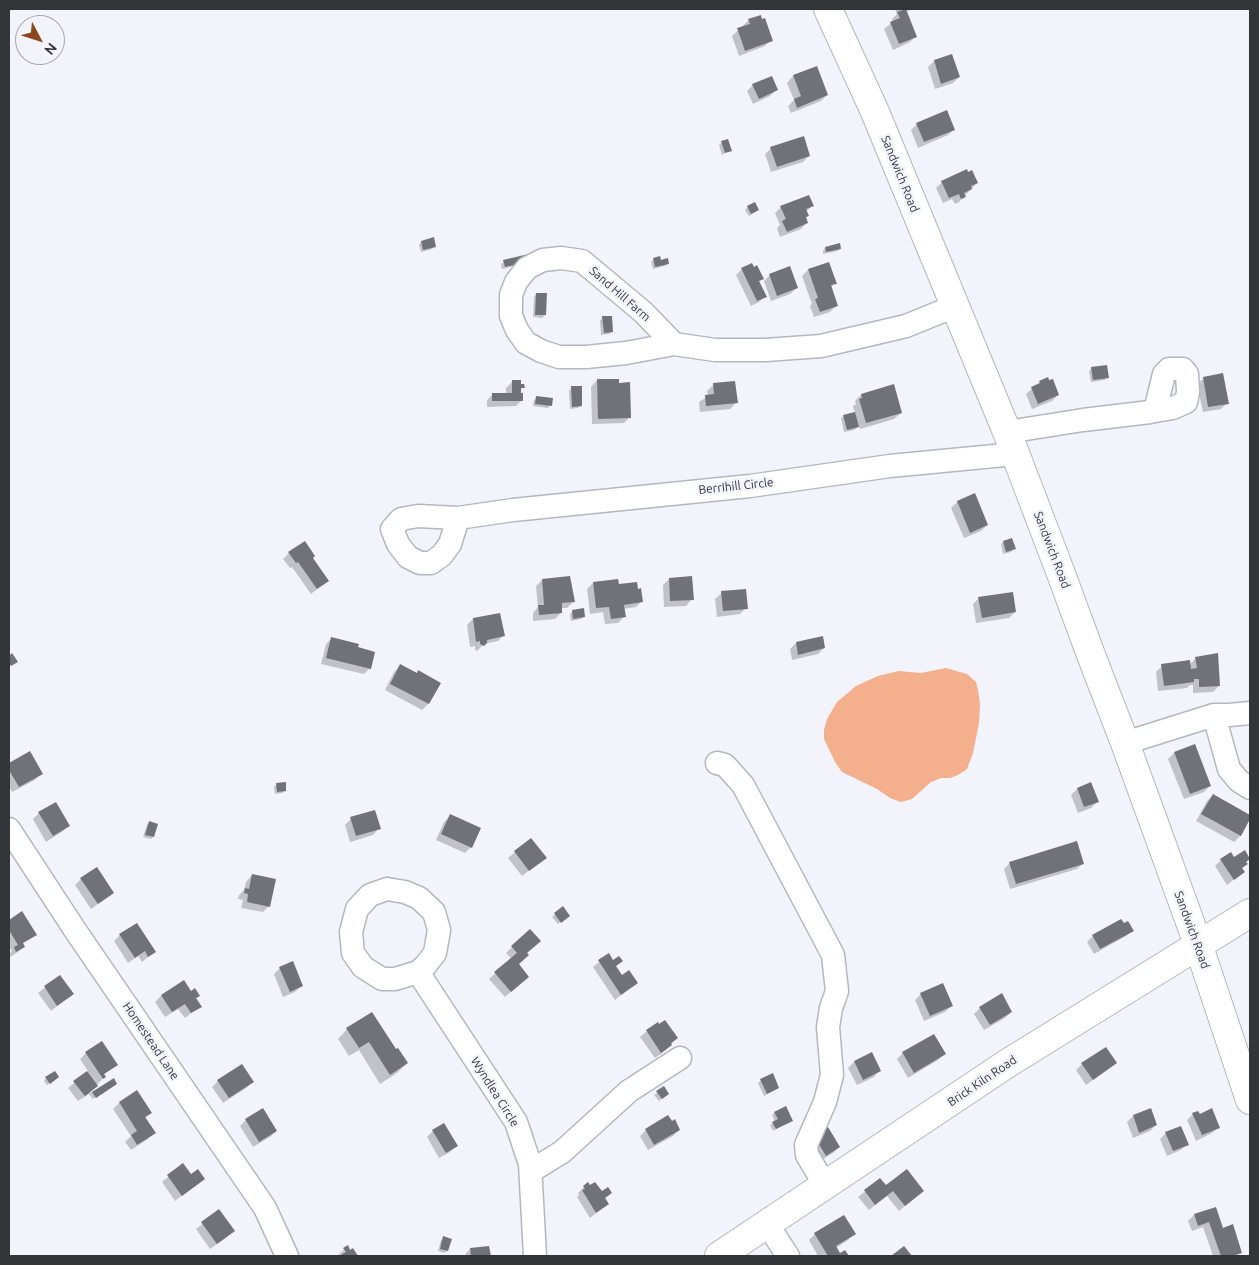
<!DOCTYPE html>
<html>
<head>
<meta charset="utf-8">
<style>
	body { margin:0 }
	#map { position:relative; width:1259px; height:1265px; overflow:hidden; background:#f2f3fb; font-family:Ubuntu,sans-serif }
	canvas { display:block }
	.frame { position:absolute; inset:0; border:10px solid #343538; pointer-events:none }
	.north { position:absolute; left:15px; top:15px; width:50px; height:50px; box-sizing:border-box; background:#f2f3fb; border:1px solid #a6a7ad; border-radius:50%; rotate:130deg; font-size:14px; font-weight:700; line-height:20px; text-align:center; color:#343538 }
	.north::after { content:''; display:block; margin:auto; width:18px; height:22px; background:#8c471f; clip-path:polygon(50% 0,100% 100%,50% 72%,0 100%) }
</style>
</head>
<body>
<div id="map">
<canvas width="1259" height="1265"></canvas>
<div class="frame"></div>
<div class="north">N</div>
</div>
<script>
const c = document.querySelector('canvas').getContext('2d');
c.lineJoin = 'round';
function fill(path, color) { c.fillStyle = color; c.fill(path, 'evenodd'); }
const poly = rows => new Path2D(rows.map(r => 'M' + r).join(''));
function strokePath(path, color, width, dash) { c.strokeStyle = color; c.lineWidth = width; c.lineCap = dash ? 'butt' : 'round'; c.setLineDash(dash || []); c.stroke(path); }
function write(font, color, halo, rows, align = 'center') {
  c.font = font + ' Ubuntu,sans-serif'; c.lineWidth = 5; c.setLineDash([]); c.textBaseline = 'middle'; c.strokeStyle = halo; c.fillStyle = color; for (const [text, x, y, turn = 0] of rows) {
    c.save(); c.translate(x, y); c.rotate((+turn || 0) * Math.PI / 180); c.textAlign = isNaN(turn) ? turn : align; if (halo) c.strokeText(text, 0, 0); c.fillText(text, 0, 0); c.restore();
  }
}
fill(poly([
	[946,668,967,674,976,682,978,690,980,704,979,723,973,753,967,769,958,775,950,778,941,778,931,782,912,799,901,802,890,798,877,789,842,772,835,762,824,739,824,730,827,719,837,702,856,686,878,676,899,671,921,673]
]), '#f4af8c');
fill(poly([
	[895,9,912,9,906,12,916,36,910,42,893,50,884,29,893,22,892,19,897,14],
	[749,20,771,40,765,46,739,56,732,36],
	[951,55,959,77,953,83,935,89,928,67,934,61],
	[816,68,827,95,821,101,791,113,788,106,794,100,787,83,793,76],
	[753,85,776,90,770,96,753,104,747,91],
	[917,124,954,129,948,135,918,148,911,130],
	[722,142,730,150,722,155,719,145],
	[771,148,809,156,803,162,771,172,765,154],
	[942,182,977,183,959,202,955,204,952,199,943,203,936,188],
	[812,206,806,212,807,216,805,218,807,223,801,229,780,237,777,228,780,225,775,213,781,207],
	[748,207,758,210,749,216,745,210],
	[421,242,435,246,432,249,421,252,419,245],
	[825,248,840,249,837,251,823,254,823,251],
	[654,259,660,261,668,263,665,266,653,269,651,262],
	[504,262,530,262,502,269,501,264],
	[753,268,762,278,758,282,765,296,759,302,751,306,736,275,742,269],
	[808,270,835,283,830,288,837,305,830,312,814,317,810,306,812,304,802,276],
	[770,275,797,288,790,294,771,301,764,281],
	[536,294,545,315,542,318,533,317,534,297],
	[603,318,612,332,609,334,601,335,600,320],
	[1092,368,1107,378,1105,380,1091,382,1089,371],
	[1204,378,1227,403,1221,409,1203,412,1197,384],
	[597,380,630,417,624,423,592,424,591,387],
	[512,382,523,387,519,391,522,400,516,406,487,407,487,400,493,394,506,394,506,388],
	[734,382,736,403,730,409,700,412,699,402,708,396,707,391,713,385],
	[1040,382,1058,395,1052,401,1032,409,1026,394],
	[572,388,581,406,578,408,570,409,569,390],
	[861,395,901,413,894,419,860,429,859,426,854,430,844,432,841,418,844,416,855,413,853,406,856,404,855,401],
	[537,398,550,405,548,408,533,406,534,400],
	[974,495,987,525,981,531,964,538,951,508,957,502],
	[1003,542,1014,549,1011,552,1003,554,1001,544],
	[289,553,312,558,327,581,311,594,292,567,290,568,283,559],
	[669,579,692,599,686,606,664,607,663,585],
	[542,580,573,602,567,608,561,608,561,613,555,619,533,621,533,613,538,607,536,586],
	[617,580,618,585,642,601,636,607,623,609,624,617,618,623,605,624,603,612,590,614,587,589,593,583],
	[722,593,746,608,740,614,717,617,715,599],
	[979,598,1015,612,1009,618,976,623,973,604],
	[573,611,584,616,581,619,571,621,570,614],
	[473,619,504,635,498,641,484,644,477,651,475,650,475,646,470,647,467,625],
	[332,638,356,648,370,668,364,674,321,664,326,644],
	[796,643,824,648,818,654,792,660,790,649],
	[1196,658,1219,686,1213,692,1193,693,1193,685,1190,685,1187,688,1158,691,1156,672,1162,666,1189,665],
	[400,666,439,683,428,704,422,710,385,690,394,672],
	[1195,745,1210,786,1204,792,1184,799,1168,759,1174,753],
	[29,753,41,774,35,780,12,792,9,786,9,764],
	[277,784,285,791,282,793,275,794,274,787],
	[1090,784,1097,802,1091,808,1078,813,1071,795,1077,789],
	[1213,795,1250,816,1240,836,1234,842,1196,821,1207,801],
	[39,813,69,825,63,831,46,842,33,819],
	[450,816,471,847,465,853,436,840,444,822],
	[351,819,379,828,373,835,350,842,345,825],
	[149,823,153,837,151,839,143,837,147,825],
	[531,839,545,858,522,876,508,858],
	[1234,859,1246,864,1241,869,1243,872,1227,885,1215,866,1221,860],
	[1010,863,1083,863,1077,869,1010,889,1004,869],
	[252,875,269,906,263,912,241,908,243,900,238,899,239,895,244,890,246,882],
	[81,879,113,893,91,909,75,885],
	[563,908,566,918,558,924,552,917],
	[22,913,35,934,22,944,24,946,18,952,10,957,9,954,12,951,9,946,9,921],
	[1132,930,1126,936,1094,954,1087,942,1093,936],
	[120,935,154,952,142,962,138,956,128,963,114,941],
	[512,947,526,953,517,964,522,982,505,997,489,979,512,959,506,953],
	[608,955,613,961,621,961,615,967,622,976,636,983,615,1000,593,967],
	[280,968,301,986,295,992,283,997,274,974],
	[60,976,72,994,51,1011,38,993],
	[183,981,200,1006,185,1018,178,1009,165,1017,155,1002,161,996],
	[921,994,951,1006,945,1012,924,1021,915,1000],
	[980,1008,1011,1012,1005,1018,984,1030,974,1014],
	[657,1023,677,1038,665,1051,655,1058,640,1037],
	[347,1029,395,1051,407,1063,397,1073,380,1084,359,1050,349,1056,338,1039],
	[86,1053,116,1064,103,1075,104,1077,89,1094,78,1101,68,1088,88,1071,80,1059],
	[903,1053,944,1054,938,1060,908,1078,897,1059],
	[871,1054,880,1070,874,1077,857,1085,848,1068,854,1062],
	[1116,1063,1086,1085,1076,1070,1082,1064],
	[46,1078,55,1080,47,1085,44,1081],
	[113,1080,113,1086,93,1099,89,1094],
	[761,1080,778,1088,764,1096,758,1083],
	[218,1081,252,1082,246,1088,223,1103,212,1087],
	[664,1088,665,1096,659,1101,654,1095],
	[137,1092,150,1113,145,1119,154,1133,148,1139,131,1150,125,1142,131,1136,113,1109,119,1103],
	[1150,1110,1156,1125,1150,1131,1133,1138,1127,1122,1133,1116],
	[775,1113,792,1120,773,1131,770,1125,775,1122,772,1115],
	[1193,1114,1199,1115,1218,1127,1212,1133,1196,1141,1187,1120],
	[246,1120,276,1131,270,1137,253,1147,240,1126],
	[646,1130,679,1130,673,1136,648,1150,640,1136],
	[433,1131,456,1146,450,1152,439,1158,427,1137],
	[1166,1133,1187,1144,1181,1150,1167,1156,1160,1139],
	[815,1137,839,1147,833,1153,820,1161,809,1143],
	[183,1165,190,1176,204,1179,175,1201,162,1182],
	[879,1180,886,1187,916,1197,899,1211,887,1196,869,1210,858,1197],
	[584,1187,601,1193,610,1193,604,1199,607,1204,590,1218,577,1197,579,1195,578,1193],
	[1215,1208,1222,1229,1241,1252,1237,1256,1213,1256,1203,1227,1192,1231,1188,1221,1194,1215],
	[219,1211,227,1237,210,1249,196,1229],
	[815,1234,854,1234,848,1240,836,1248,840,1255,845,1252,848,1256,818,1256,809,1240],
	[444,1238,447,1250,445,1253,438,1251,441,1240],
	[347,1247,350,1251,353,1250,356,1256,338,1256,338,1255],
	[488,1247,489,1256,464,1256,470,1249]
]), '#0003');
fill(poly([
	[906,9,917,37,899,44,890,22,900,18,897,12],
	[761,15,762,19,765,18,773,41,745,51,737,28,750,24,748,19],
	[952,54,960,77,941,84,934,60],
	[817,66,828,95,797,108,794,99,801,96,793,75],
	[772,76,778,90,759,99,752,84],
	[947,110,955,130,924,142,916,123],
	[804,136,810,156,777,167,770,147],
	[728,139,732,151,725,153,721,141],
	[967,169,968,172,972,170,978,183,971,186,972,189,964,193,966,197,961,199,959,194,949,198,941,181],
	[809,195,814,206,806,209,809,216,806,217,808,223,787,232,782,221,786,219,780,206],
	[755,202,759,210,751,214,747,206],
	[434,237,436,247,423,250,421,241],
	[840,243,841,249,826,252,825,247],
	[533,253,535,260,505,267,503,260],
	[660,256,661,260,668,258,669,264,655,267,653,258],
	[829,262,837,284,831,285,838,306,820,312,815,299,818,298,808,269],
	[752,263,754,267,757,265,764,279,759,281,767,297,757,301,741,268],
	[790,266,798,288,777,296,769,274],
	[536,293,547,293,546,315,535,315],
	[602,316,612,316,613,332,604,333],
	[1107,365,1109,378,1093,380,1091,367],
	[1223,373,1229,404,1208,407,1203,377],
	[1048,377,1049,380,1053,379,1059,395,1038,404,1031,387,1040,383,1039,381],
	[597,379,619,379,619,383,630,382,631,418,598,419],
	[512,380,521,380,521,384,524,384,525,388,521,388,521,393,523,393,523,401,492,401,492,393,512,393],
	[735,381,738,403,706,406,705,395,714,394,713,383],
	[894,384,902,413,866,423,859,399,862,398,861,394],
	[571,386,582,386,582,406,572,407],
	[536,396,553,398,552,406,535,404],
	[855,412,859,427,847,430,843,415],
	[975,493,988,525,970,533,957,501],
	[1012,538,1016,549,1006,552,1003,541],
	[305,541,315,556,313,558,329,581,317,589,298,562,296,563,288,552],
	[570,576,575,602,562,603,562,613,539,615,538,605,544,605,542,579],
	[692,576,694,600,670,601,669,578],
	[618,579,619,584,637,582,638,589,641,588,643,602,624,605,626,617,611,619,609,607,596,608,593,582],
	[746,589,748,609,723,611,721,591],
	[1013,592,1016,612,982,618,978,597],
	[584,608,585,617,573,619,572,610],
	[500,613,505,636,487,640,487,643,484,646,480,644,480,641,476,642,473,618],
	[823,636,825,648,798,655,796,642],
	[331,637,359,644,358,647,375,652,371,669,326,658],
	[12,653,18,662,11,666,9,663,9,656],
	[1218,653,1220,686,1199,687,1199,679,1194,679,1194,682,1164,686,1161,664,1190,660,1191,669,1197,668,1195,657],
	[400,664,417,673,418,670,441,683,429,704,390,684],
	[1195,744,1211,786,1190,794,1174,752],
	[30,751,43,774,19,787,9,770,9,763],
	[286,782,286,791,277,792,276,783],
	[1091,782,1099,802,1084,807,1077,788],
	[1213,794,1250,815,1250,819,1241,836,1201,814],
	[56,802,70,826,53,836,38,812],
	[375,810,381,829,356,836,350,817],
	[450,814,481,828,472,848,441,834],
	[149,821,158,824,154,837,145,835],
	[531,838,547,858,529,871,514,851],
	[1077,841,1084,864,1016,884,1009,862],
	[1245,850,1250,859,1246,862,1248,864,1242,868,1245,872,1234,880,1220,859,1231,852,1234,857],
	[97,867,114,893,98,904,80,878],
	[252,874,276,879,270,907,247,902,248,894,244,893,245,888,249,889],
	[563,906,570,916,561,923,554,913],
	[22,911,37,935,23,943,25,947,16,952,14,947,18,945,9,930,9,920],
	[1121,919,1124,923,1128,921,1134,931,1100,949,1092,935],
	[137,923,156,952,148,957,145,951,135,958,119,934],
	[530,929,541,941,527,953,529,955,519,964,529,977,511,992,494,972,517,953,511,946],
	[609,953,613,960,619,956,623,961,616,966,622,975,629,970,638,983,621,995,598,960],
	[293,961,303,986,290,992,279,967],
	[60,975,74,994,57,1006,44,986],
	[184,980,191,991,195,988,200,996,196,998,202,1007,191,1013,185,1004,172,1012,161,995],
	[943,983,953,1006,930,1016,920,993],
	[1002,993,1012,1012,990,1025,979,1007],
	[372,1012,396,1049,398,1048,408,1063,390,1075,369,1042,359,1048,346,1028],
	[665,1020,678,1038,671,1043,672,1045,661,1053,646,1030,658,1022,659,1024],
	[934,1034,946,1054,914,1073,902,1052],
	[102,1041,118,1065,104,1074,106,1077,103,1079,85,1052],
	[1106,1047,1117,1063,1093,1080,1081,1063],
	[872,1052,881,1071,863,1080,854,1061],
	[242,1064,254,1082,229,1098,217,1080],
	[55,1071,59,1077,50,1084,45,1077],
	[87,1071,98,1086,85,1096,73,1081],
	[773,1073,779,1088,767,1094,760,1079],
	[114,1078,117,1084,96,1098,92,1092],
	[664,1086,669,1094,662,1099,656,1091],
	[137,1090,152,1113,145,1117,156,1133,137,1145,131,1135,137,1131,119,1102],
	[786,1106,793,1121,776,1129,772,1122,778,1119,774,1112],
	[263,1108,277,1131,259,1142,245,1119],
	[1151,1108,1157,1125,1139,1133,1133,1115],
	[1212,1108,1220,1128,1202,1135,1192,1113,1198,1111,1200,1114],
	[668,1115,672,1121,675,1119,680,1130,654,1145,645,1129],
	[444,1123,458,1146,446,1153,432,1130],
	[1181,1126,1189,1145,1173,1151,1165,1132],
	[828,1127,840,1147,826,1156,814,1136],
	[183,1163,191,1174,198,1169,205,1179,182,1196,167,1175],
	[907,1169,924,1191,905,1206,893,1191,875,1205,864,1190,880,1178,886,1185],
	[588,1182,590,1185,595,1182,602,1191,608,1187,612,1193,605,1198,609,1204,596,1213,582,1190,585,1189,583,1186],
	[1216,1207,1223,1228,1233,1224,1242,1253,1231,1256,1221,1256,1209,1222,1198,1226,1194,1214],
	[219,1209,235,1231,217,1244,201,1222],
	[844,1215,856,1234,836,1246,840,1253,845,1250,849,1256,828,1256,814,1233],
	[443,1236,452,1239,448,1251,440,1249],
	[348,1245,350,1250,353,1248,358,1256,339,1256,346,1252,343,1248],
	[489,1246,491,1256,471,1256,470,1248],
	[904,1246,912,1256,891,1256]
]), '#707279');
const minor = poly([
	[674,344,643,312,582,261,561,258,543,260,527,268,516,282,511,295,511,316,517,330,526,343,532,346,541,351,559,357,586,357,626,353,674,344,715,350,766,350,821,346,906,326,955,306],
	[1007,432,1083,420,1150,412,1155,411,1173,408,1186,402,1188,392,1187,374,1183,369,1169,369,1164,374,1155,411],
	[458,518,450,544,442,555,431,563,420,563,408,557,398,544,392,529,401,519,418,516,458,518,513,510,750,486,890,466,1015,454],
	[1214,715,1229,769,1239,781,1250,788],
	[1125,743,1214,715,1229,715,1250,713],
	[717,763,725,765,743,785,833,955,837,991,831,1008,828,1027,832,1075,825,1102,806,1145,807,1155,825,1185],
	[9,829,75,930,265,1208,287,1256],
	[387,889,405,892,419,898,434,912,439,930,435,953,425,966,418,972,395,979,382,979,363,967,353,953,351,932,357,909,370,895,387,889],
	[418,972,516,1122,530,1164,535,1256],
	[531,1171,562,1152,629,1091,680,1058],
	[767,1224,788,1256]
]);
const major = poly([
	[828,9,875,112,1007,432,1060,571,1091,655,1125,743,1198,944,1250,1100],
	[719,1256,1008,1063,1250,913]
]);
strokePath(minor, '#b5b7be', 25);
strokePath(major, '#b5b7be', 30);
strokePath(minor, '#fff', 22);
strokePath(major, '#fff', 28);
write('12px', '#343538', '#f2f3fb', [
	["Sandwich Road",900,174,68],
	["Sand Hill Farm",620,294,41],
	["BerrIhill Circle",736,486,-6],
	["Sandwich Road",1052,550,69],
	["Sandwich Road",1192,930,70],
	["Homestead Lane",151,1041,56],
	["Brick Kiln Road",982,1081,-34],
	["Wyndlea Circle",495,1092,58]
]);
</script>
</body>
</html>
